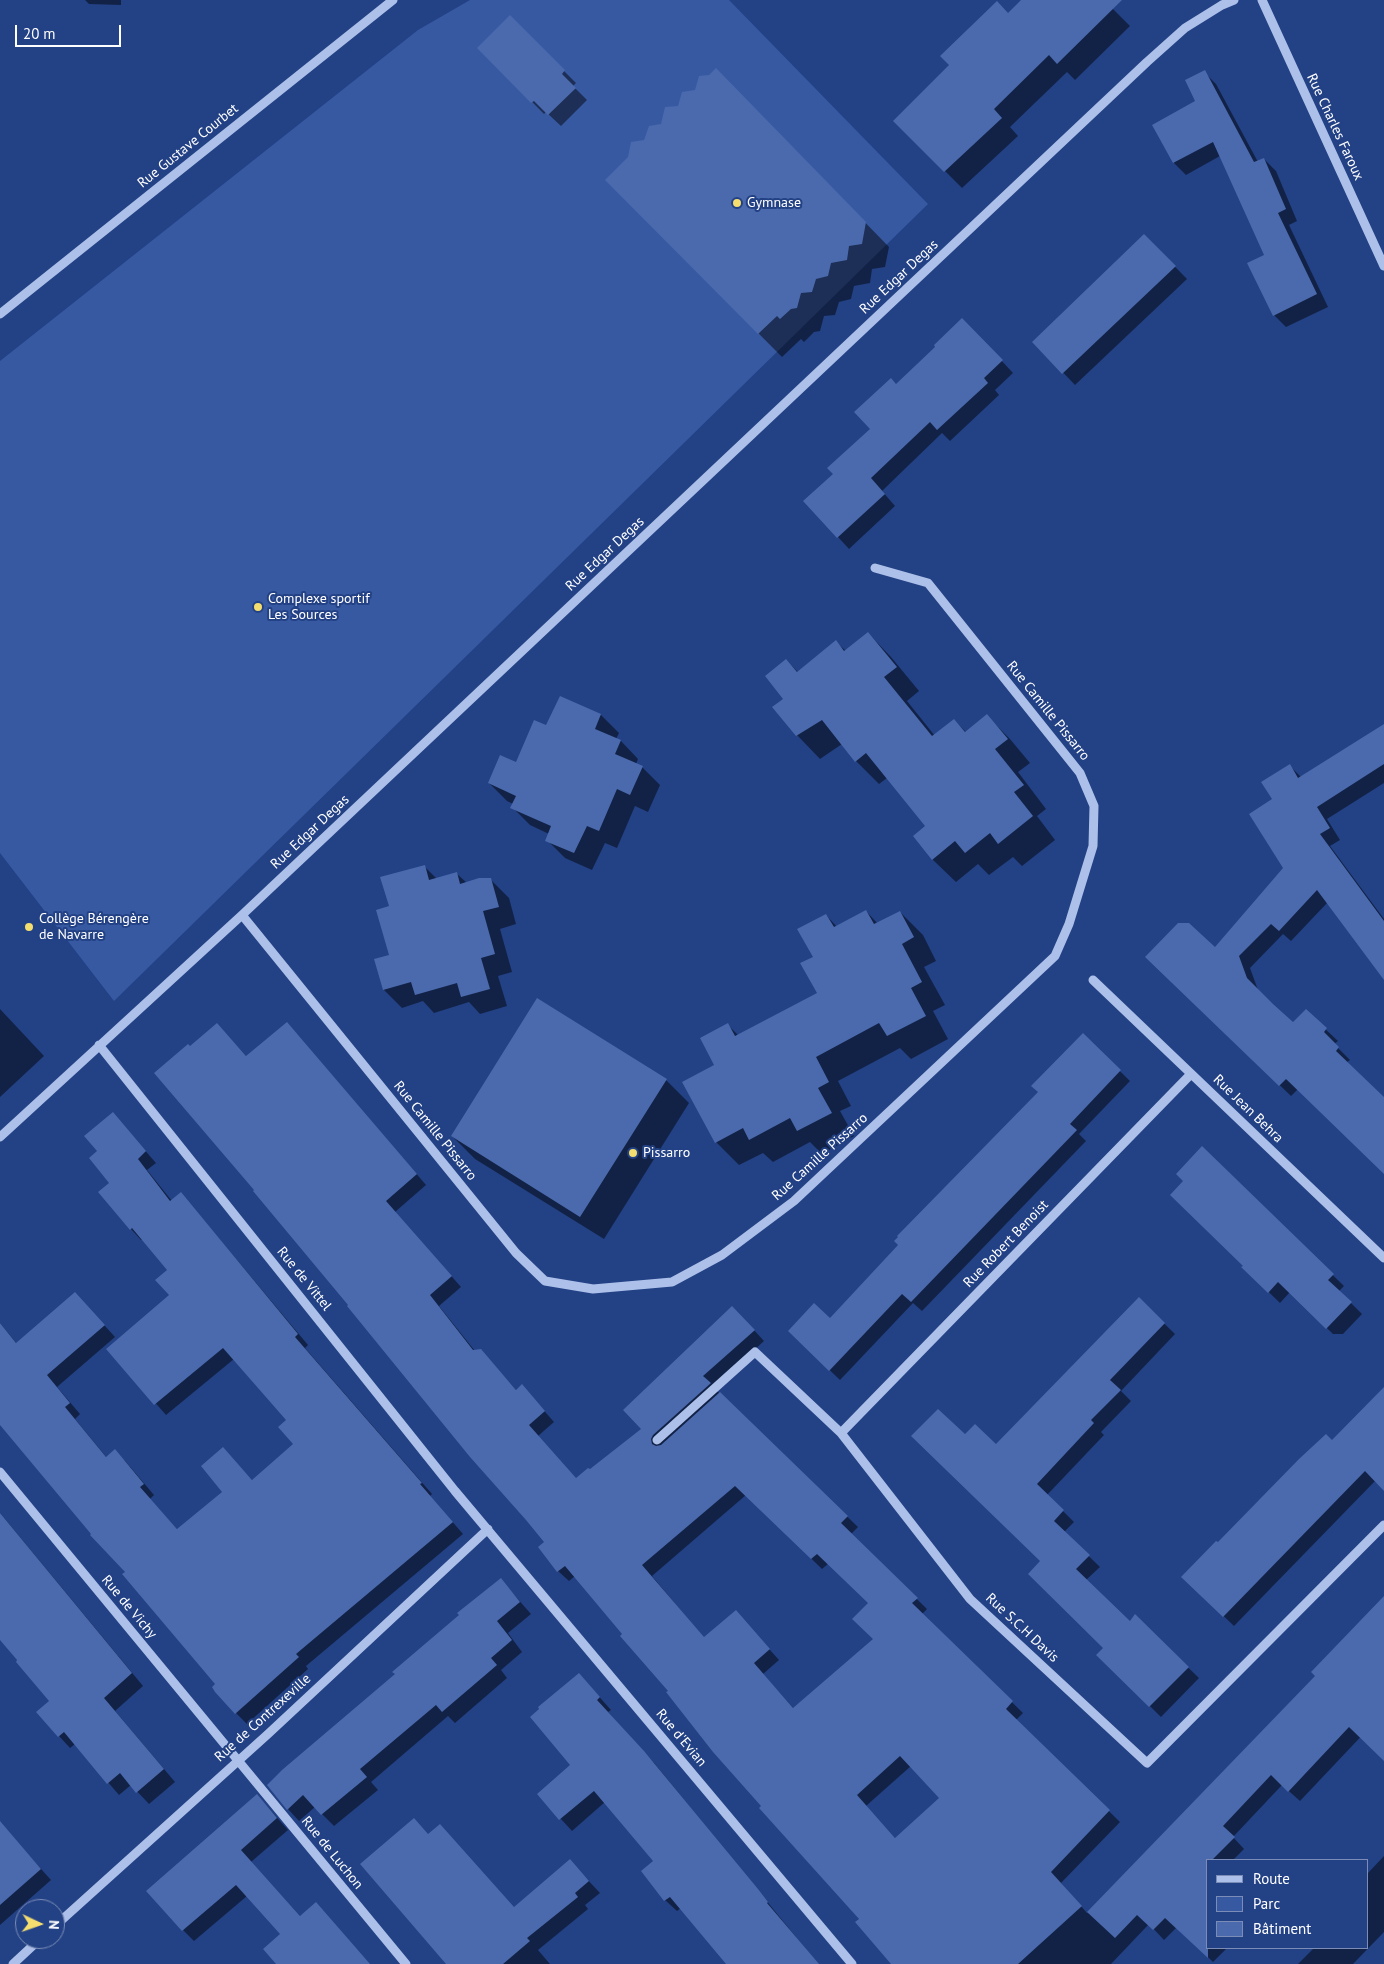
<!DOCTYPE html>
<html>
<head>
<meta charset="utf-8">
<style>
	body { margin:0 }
	#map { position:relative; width:1384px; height:1964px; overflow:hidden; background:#234185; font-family:"PT Sans",sans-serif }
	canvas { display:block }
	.legend { position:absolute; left:1206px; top:1859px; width:162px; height:90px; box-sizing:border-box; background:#234185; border:1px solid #7b8db6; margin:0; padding:6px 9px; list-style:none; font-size:15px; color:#fff }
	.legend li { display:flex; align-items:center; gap:10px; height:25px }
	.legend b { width:25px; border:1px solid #7b8db6 }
	.north { position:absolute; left:15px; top:1899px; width:50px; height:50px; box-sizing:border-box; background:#234185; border:1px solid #7b8db6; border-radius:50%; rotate:93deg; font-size:14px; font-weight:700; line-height:20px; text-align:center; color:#fff }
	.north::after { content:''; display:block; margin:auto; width:18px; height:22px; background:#f4de6f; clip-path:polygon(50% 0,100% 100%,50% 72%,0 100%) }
	.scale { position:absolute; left:15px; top:25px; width:106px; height:22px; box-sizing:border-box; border:2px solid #fff; border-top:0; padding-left:6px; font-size:15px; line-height:18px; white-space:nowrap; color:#fff; -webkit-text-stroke:4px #234185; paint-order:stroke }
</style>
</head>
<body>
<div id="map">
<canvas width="1384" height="1964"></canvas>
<ul class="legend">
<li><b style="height:6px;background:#acc0e9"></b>Route</li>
<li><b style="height:14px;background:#3759a2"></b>Parc</li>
<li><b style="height:14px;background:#4b6aad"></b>Bâtiment</li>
</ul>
<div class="north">N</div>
<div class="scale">20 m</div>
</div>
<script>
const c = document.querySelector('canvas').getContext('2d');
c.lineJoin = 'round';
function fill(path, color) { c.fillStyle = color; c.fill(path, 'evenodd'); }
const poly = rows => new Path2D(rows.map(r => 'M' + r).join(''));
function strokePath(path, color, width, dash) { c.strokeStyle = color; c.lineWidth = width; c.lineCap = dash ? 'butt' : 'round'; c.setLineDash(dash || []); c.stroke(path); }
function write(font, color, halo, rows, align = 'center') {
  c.font = font + ' "PT Sans",sans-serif'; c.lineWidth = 4; c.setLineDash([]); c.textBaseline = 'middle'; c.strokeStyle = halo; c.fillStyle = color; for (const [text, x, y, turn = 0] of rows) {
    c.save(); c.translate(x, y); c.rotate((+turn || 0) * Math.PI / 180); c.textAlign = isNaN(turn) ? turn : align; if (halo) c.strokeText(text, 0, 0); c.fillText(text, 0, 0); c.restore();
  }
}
fill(poly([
	[470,0,729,0,928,204,114,1001,0,853,0,361,418,30]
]), '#3759a2');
fill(poly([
	[85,0,121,0,121,5,89,4],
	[1023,0,1104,0,1130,26,1075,80,1067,72,1010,127,1018,136,962,188,895,121],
	[510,17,576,83,573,86,587,100,561,126,546,112,544,114,479,48],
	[1204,72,1216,84,1258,162,1264,159,1276,171,1297,221,1289,225,1328,307,1286,327,1274,315,1265,256,1220,156,1186,175,1174,163,1154,125,1196,102],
	[739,93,889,247,885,267,872,269,870,283,854,286,851,299,839,302,835,315,824,316,820,331,814,332,804,342,801,339,782,357,606,180,679,107],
	[1144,235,1187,279,1075,385,1034,342],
	[974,331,1013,373,995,390,999,395,950,441,942,433,882,491,895,506,849,549,838,537,834,474,872,429,896,385,937,347],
	[868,633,891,657,919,691,907,701,935,736,954,720,966,732,987,716,1010,739,1030,763,1018,772,1046,809,1037,816,1055,840,1022,866,1013,857,989,875,978,864,956,882,932,859,926,826,887,778,879,784,856,761,842,744,820,759,797,735,785,699,786,660,798,672,836,642,846,651],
	[601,715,619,733,616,739,621,741,638,759,636,764,642,767,660,785,648,812,635,806,617,848,605,843,592,870,565,858,547,840,549,834,530,825,512,807,513,804,507,801,489,783,516,764,547,727],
	[1384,725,1384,783,1327,819,1340,840,1330,846,1384,919,1384,973,1328,902,1291,941,1283,934,1250,968,1258,990,1293,1024,1306,1011,1338,1041,1334,1044,1350,1060,1347,1062,1384,1098,1384,1173,1298,1089,1291,1096,1158,968,1215,949,1285,869,1274,799,1290,766,1302,778],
	[424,866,437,879,456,873,467,883,491,880,509,898,516,924,500,929,512,972,498,976,507,1006,480,1014,469,1002,434,1013,423,1001,402,1008,384,990,375,960,390,956,390,907],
	[866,911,878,924,900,912,923,935,936,961,924,967,945,1005,933,1011,948,1039,911,1059,900,1048,838,1081,851,1106,840,1111,854,1136,822,1154,810,1142,773,1162,763,1153,739,1165,716,1142,716,1065,727,1024,739,1036,818,993,814,957,826,915,837,927],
	[0,1009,44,1056,0,1097],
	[217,1024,247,1057,297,1034,426,1185,395,1212,461,1287,439,1306,475,1351,481,1350,517,1391,532,1397,554,1422,538,1436,576,1479,590,1471,643,1429,743,1318,764,1341,713,1387,858,1527,851,1534,927,1609,922,1614,1023,1713,1016,1720,1120,1822,1061,1883,1087,1913,1317,1676,1384,1598,1384,1699,1370,1727,1300,1801,1282,1785,1233,1837,1244,1849,1233,1860,1208,1860,1208,1948,1227,1948,1213,1962,1177,1927,1164,1940,1149,1924,1111,1964,892,1964,860,1920,763,1806,575,1576,569,1581,558,1571,546,1542,256,1190,190,1048],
	[746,1495,822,1569,829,1563,869,1603,874,1639,794,1709,763,1674,779,1660,736,1612,704,1638,652,1576],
	[911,1766,941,1799,896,1839,866,1806],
	[1083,1035,1130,1081,1079,1134,1086,1141,922,1311,913,1303,840,1380,789,1331,830,1319,1040,1093],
	[666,1080,689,1103,604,1239,475,1159,452,1136],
	[113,1114,156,1163,147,1170,172,1201,181,1194,191,1205,308,1345,305,1348,432,1494,430,1496,463,1534,306,1666,308,1669,247,1724,236,1713,216,1684,126,1573,0,1422,0,1323,17,1344,75,1293,115,1337,57,1387,80,1414,75,1419,107,1458,115,1451,126,1462,154,1495,150,1499,178,1530,224,1492,223,1449,253,1481,295,1444,288,1421,234,1359,166,1415,108,1349,170,1295,168,1270,143,1239,141,1240,131,1229,99,1151],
	[1202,1148,1344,1286,1339,1291,1362,1314,1343,1334,1333,1334,1290,1292,1280,1303,1243,1267,1244,1266,1185,1181],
	[1139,1299,1175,1334,1121,1391,1131,1401,1101,1432,1104,1435,1047,1495,1074,1522,1064,1532,1100,1567,1086,1580,1130,1622,1135,1616,1199,1678,1161,1717,1098,1655,1105,1648,1042,1561,965,1436,996,1446],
	[1384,1389,1384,1486,1376,1480,1234,1626,1183,1577,1332,1442],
	[0,1513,143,1686,115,1711,175,1782,149,1804,131,1785,119,1795,75,1744,70,1748,59,1736,51,1701,0,1639],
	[501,1580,531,1614,508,1633,522,1652,501,1670,507,1678,455,1723,448,1716,371,1782,378,1790,334,1826,315,1807,299,1821,288,1809,396,1675],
	[579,1674,611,1710,608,1712,655,1764,818,1964,727,1964,681,1908,677,1911,665,1900,655,1861,605,1802,572,1831,538,1794,572,1765],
	[257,1795,288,1830,251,1862,301,1917,369,1964,277,1964,282,1934,247,1896,194,1941,183,1930],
	[5,1829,51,1880,0,1925,0,1833],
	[429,1835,514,1908,570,1861,600,1893,585,1905,588,1909,538,1950,550,1964,447,1964],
	[1384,1856,1384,1932,1353,1964,1298,1964,1314,1948,1368,1948,1368,1873]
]), '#0007');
fill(poly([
	[1021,0,1122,0,1057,64,1049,55,994,109,1002,118,944,172,893,121,949,65,940,56,997,1,1008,13],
	[510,15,565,70,562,74,576,88,548,115,534,101,531,103,477,48],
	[716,68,866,222,862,244,849,246,847,260,831,263,828,276,816,279,812,292,801,293,797,308,791,309,780,319,777,316,758,334,605,180,628,157,631,142,644,140,649,126,661,124,665,107,678,106,682,92,695,90,699,76,709,75],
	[1205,70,1254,162,1264,158,1286,209,1278,213,1317,294,1273,316,1247,263,1264,255,1213,142,1173,163,1152,125,1195,101,1185,80],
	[1144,234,1176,266,1062,374,1032,342],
	[962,318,1003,360,984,378,988,383,937,430,930,422,871,478,885,494,837,538,803,501,833,474,827,468,870,429,854,412,891,378,896,384,935,347,934,345],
	[868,632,897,667,884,677,932,736,954,719,965,732,987,714,1008,739,995,749,1024,785,1014,792,1033,816,998,844,990,833,965,853,955,841,932,860,913,836,925,826,866,753,855,762,822,720,796,736,772,707,783,699,765,676,786,659,797,672,836,640,844,651],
	[560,696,601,714,595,729,621,740,615,754,643,766,630,795,617,789,599,831,587,826,574,853,545,841,551,826,510,808,516,796,488,783,500,755,516,762,534,720,546,725],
	[1384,724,1384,764,1317,807,1330,828,1320,834,1384,921,1384,980,1317,890,1279,931,1271,924,1239,956,1247,978,1273,1004,1293,1022,1306,1009,1327,1028,1324,1032,1339,1047,1336,1051,1384,1097,1384,1174,1286,1079,1279,1086,1145,957,1178,923,1189,923,1215,947,1283,868,1249,814,1272,799,1261,782,1290,764,1298,778],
	[425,865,429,880,457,872,460,884,479,878,491,878,499,907,483,911,495,954,481,958,490,989,461,997,457,983,415,995,411,982,383,990,374,959,389,955,376,910,389,906,380,877],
	[866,910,874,924,900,911,914,937,902,944,922,982,911,988,926,1016,887,1036,879,1023,816,1057,829,1082,818,1088,832,1113,797,1131,790,1118,749,1140,743,1128,715,1143,682,1082,714,1065,700,1038,728,1023,735,1036,817,993,800,963,813,957,797,929,826,914,834,927],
	[537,998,667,1079,580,1217,451,1136],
	[287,1022,417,1174,386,1201,452,1276,430,1295,473,1350,481,1349,516,1390,522,1384,545,1411,529,1425,576,1478,588,1468,590,1469,641,1429,623,1410,732,1306,755,1330,703,1376,711,1383,653,1435,651,1439,652,1444,656,1446,661,1445,720,1392,848,1516,841,1523,918,1598,912,1603,1013,1701,1006,1709,1110,1810,1051,1872,1082,1906,1018,1964,891,1964,855,1922,859,1919,759,1808,761,1806,713,1752,666,1692,668,1691,620,1636,622,1634,565,1566,557,1572,538,1547,544,1542,526,1520,470,1457,347,1306,348,1305,253,1191,254,1190,154,1073,188,1044,190,1046,217,1023,246,1056],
	[735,1486,811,1559,817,1554,868,1603,852,1619,873,1639,793,1708,754,1663,770,1649,736,1610,704,1637,642,1565],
	[900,1756,939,1798,895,1838,857,1795],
	[1083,1033,1121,1070,1070,1124,1077,1130,911,1302,902,1294,829,1371,788,1331,814,1303,830,1318,898,1245,894,1241,898,1237,897,1236,1038,1092,1031,1086],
	[113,1112,146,1151,138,1159,170,1201,181,1192,298,1334,295,1337,422,1483,420,1484,453,1522,296,1654,299,1657,235,1714,215,1692,212,1687,215,1684,122,1574,125,1572,90,1535,91,1534,0,1425,0,1323,16,1343,75,1292,105,1325,47,1375,70,1403,65,1407,106,1457,115,1449,144,1484,140,1487,177,1529,222,1492,201,1466,223,1447,252,1480,293,1444,278,1427,286,1420,223,1348,154,1405,106,1349,169,1295,155,1280,167,1270,132,1228,130,1230,98,1192,109,1183,89,1158,97,1151,84,1136],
	[1202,1146,1334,1274,1328,1280,1352,1302,1326,1329,1278,1282,1268,1293,1241,1267,1243,1266,1170,1195,1183,1181,1176,1174],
	[1139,1297,1165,1323,1110,1380,1121,1390,1091,1420,1094,1423,1037,1484,1064,1510,1054,1521,1090,1555,1076,1569,1130,1621,1135,1614,1189,1667,1149,1707,1096,1655,1103,1648,1028,1574,1040,1561,911,1436,938,1409,965,1434,975,1424,996,1444],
	[1384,1387,1384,1491,1365,1471,1223,1617,1181,1577,1216,1541,1218,1542,1299,1459,1326,1434,1332,1440],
	[0,1513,132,1673,104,1698,164,1769,136,1793,120,1773,107,1784,64,1732,58,1737,36,1712,49,1701,16,1662,17,1660,0,1640],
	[501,1578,520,1602,497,1621,512,1640,491,1658,497,1665,442,1712,436,1705,360,1769,367,1777,321,1815,303,1795,287,1810,267,1785,282,1770,395,1674,392,1672,459,1615,457,1613],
	[1384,1596,1384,1761,1349,1727,1288,1792,1271,1775,1223,1826,1235,1837,1212,1860,1208,1860,1208,1958,1165,1918,1153,1930,1137,1915,1115,1938,1087,1912,1315,1676,1311,1672],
	[579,1673,600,1697,597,1700,644,1751,758,1889,768,1902,767,1903,819,1964,726,1964,670,1897,664,1901,641,1871,653,1861,594,1791,559,1820,537,1794,570,1765,530,1717,539,1709,538,1707],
	[257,1794,277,1818,241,1850,300,1916,316,1902,370,1964,276,1964,263,1949,280,1934,236,1885,182,1931,146,1891],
	[414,1818,428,1834,440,1824,514,1907,570,1859,589,1881,575,1893,578,1897,527,1938,530,1941,503,1964,446,1964,360,1864],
	[0,1821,41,1869,0,1905]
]), '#4b6aad');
strokePath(poly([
	[1262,0,1384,266],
	[0,314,393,0],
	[242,915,516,1253,545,1281,593,1289,672,1282,722,1255,794,1201,1055,956,1069,924,1093,846,1094,806,1080,773,928,583,875,568],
	[1093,980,1384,1258],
	[99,1045,455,1491,852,1964],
	[0,1137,242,915,1147,62,1185,28,1222,5,1234,0],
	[841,1433,1191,1074],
	[657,1440,755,1352,841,1433,970,1599,1147,1763,1384,1525],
	[0,1472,406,1964],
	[55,1926,268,1734,488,1529],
	[13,1964,40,1939]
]), '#acc0e9', 9);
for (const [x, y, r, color] of [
	[737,203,5,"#f4de6f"],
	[258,607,5,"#f4de6f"],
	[29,927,5,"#f4de6f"],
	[633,1153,5,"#f4de6f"]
]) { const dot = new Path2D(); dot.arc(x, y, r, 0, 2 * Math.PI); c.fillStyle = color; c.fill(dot); strokePath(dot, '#234185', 2); }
write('14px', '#fff', '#234185', [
	["Rue Charles Faroux",1335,127,65],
	["Rue Gustave Courbet",188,146,-39],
	["Rue Edgar Degas",899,277,-43],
	["Rue Edgar Degas",605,554,-43],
	["Rue Camille Pissarro",1048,711,51],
	["Rue Edgar Degas",310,832,-43],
	["Rue Jean Behra",1248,1109,44],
	["Rue Camille Pissarro",435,1131,51],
	["Rue Camille Pissarro",820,1157,-42],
	["Rue Robert Benoist",1006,1244,-46],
	["Rue de Vittel",304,1279,51],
	["Rue de Vichy",129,1607,50],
	["Rue S.C.H Davis",1022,1628,43],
	["Rue de Contrexeville",263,1718,-42],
	["Rue d'Evian",681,1738,50],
	["Rue de Luchon",332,1853,51]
]);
write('14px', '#fff', '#234185', [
	["Gymnase",747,203],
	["Complexe sportif",268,599],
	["Les Sources",268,615],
	["Collège Bérengère",39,919],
	["de Navarre",39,935],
	["Pissarro",643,1153]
], 'left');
</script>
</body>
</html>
